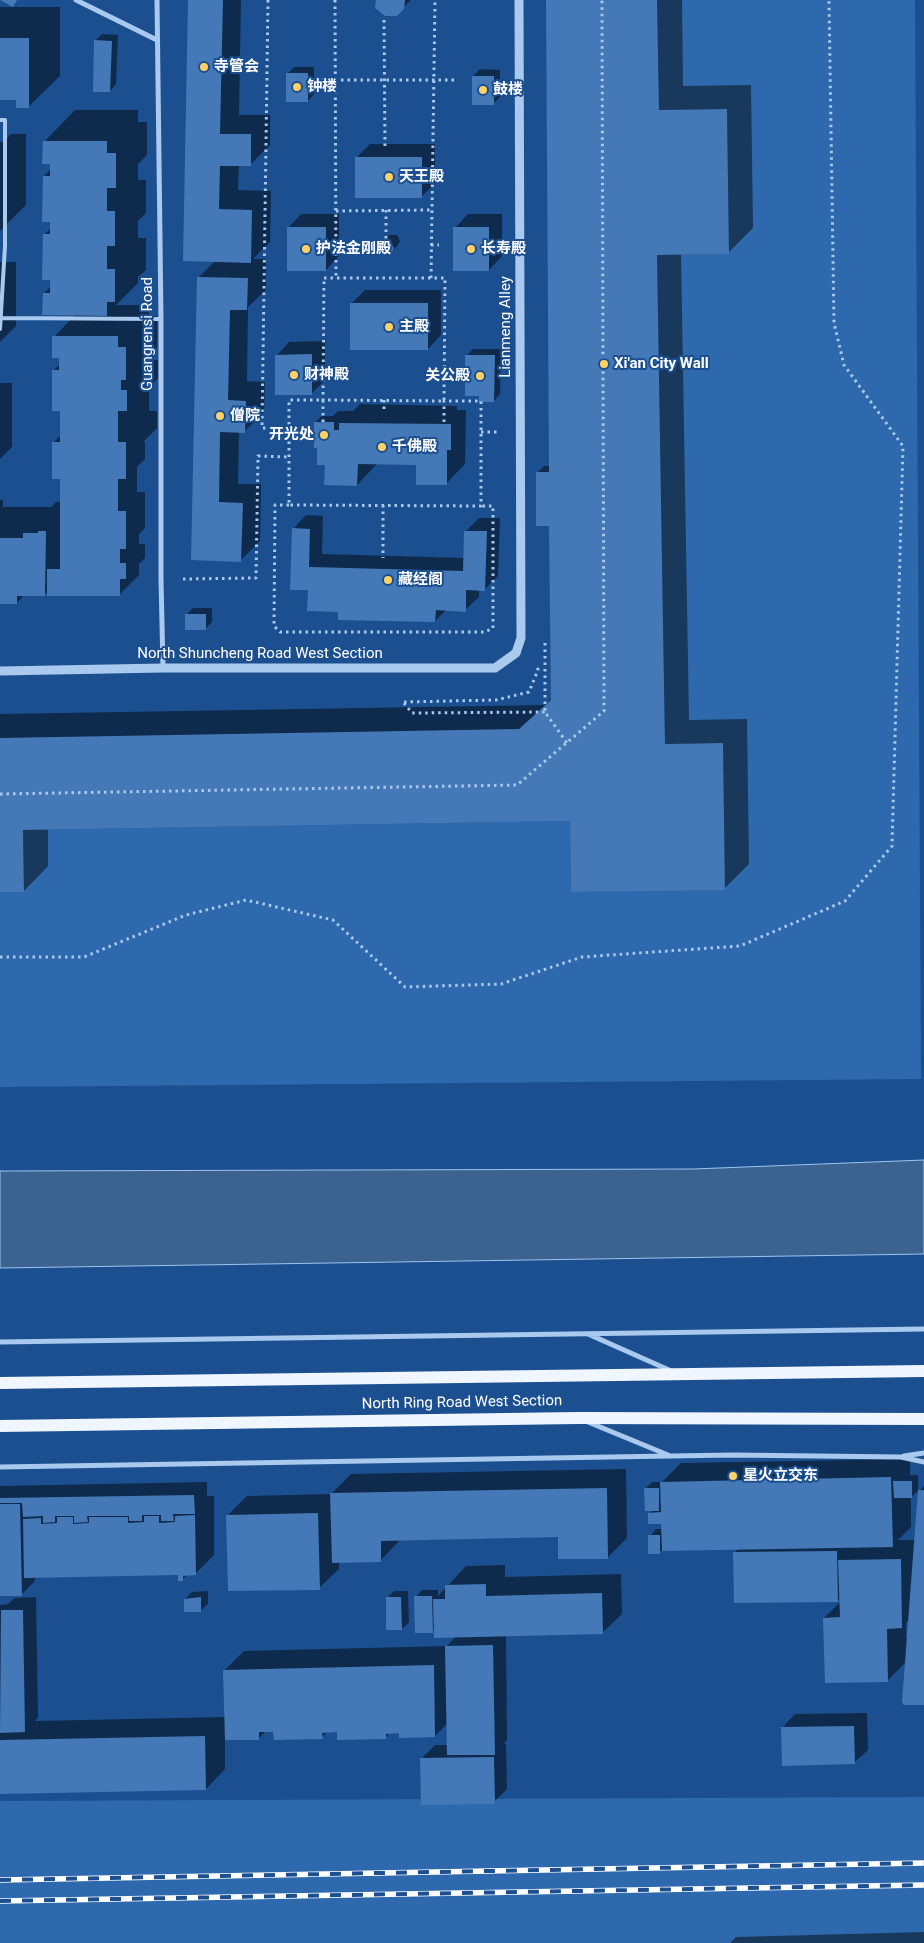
<!DOCTYPE html>
<html>
<head>
<meta charset="utf-8">
<style>
	body { margin:0 }
	canvas { display:block; background:#1b4f8f }
</style>
</head>
<body>
<canvas width="924" height="1943"></canvas>
<script>
const c = document.querySelector('canvas').getContext('2d');
c.lineJoin = 'round';
function fill(path, color) { c.fillStyle = color; c.fill(path, 'evenodd'); }
const poly = rows => new Path2D(rows.map(r => 'M' + r).join(''));
function strokePath(path, color, width, dash) { c.strokeStyle = color; c.lineWidth = width; c.lineCap = dash ? 'butt' : 'round'; c.setLineDash(dash || []); c.stroke(path); }
function write(font, color, halo, rows, align = 'center') {
  c.font = font + ' Roboto,"Noto Sans SC",sans-serif'; c.lineWidth = 4; c.setLineDash([]); c.textBaseline = 'middle'; c.strokeStyle = halo; c.fillStyle = color; for (const [text, x, y, turn = 0] of rows) {
    c.save(); c.translate(x, y); c.rotate((+turn || 0) * Math.PI / 180); c.textAlign = isNaN(turn) ? turn : align; if (halo) c.strokeText(text, 0, 0); c.fillText(text, 0, 0); c.restore();
  }
}
fill(poly([
	[657,0,915,0,921,1079,0,1087,0,892,24,892,23,830,570,821,571,892,725,889,723,743,665,744,657,255,729,254,727,109,659,110],
	[924,1797,924,1943,0,1943,0,1801]
]), '#2e69ad');
const water = poly([
	[924,1160,924,1254,0,1268,0,1171,693,1169,924,1160]
]);
fill(water, '#3c6290');
strokePath(water, '#9cc4f0', 1);
fill(poly([
	[189,0,241,0,239,115,270,115,270,145,250,165,239,165,238,190,271,191,270,242,253,259,266,259,266,290,248,307,247,381,265,382,264,412,245,431,239,431,238,484,261,484,260,541,241,560,192,559,198,278,215,261],
	[377,0,411,0,396,15],
	[547,0,682,0,683,86,751,85,753,228,728,253,681,253,689,720,747,719,749,864,725,888,572,820,48,828,48,866,24,891,0,891,0,714,545,705,552,698,551,523,537,473,544,466,551,466],
	[0,7,60,7,60,76,28,107,18,99,0,99],
	[102,34,118,35,116,84,110,91,95,41],
	[294,67,314,67,314,94,308,101,287,74],
	[480,69,500,70,500,97,493,104,473,76],
	[75,110,138,110,138,122,147,122,147,155,138,164,138,180,146,180,146,213,138,221,138,238,146,238,146,270,138,277,138,283,116,305,149,305,149,316,157,316,157,348,152,353,152,360,158,360,158,378,149,387,149,411,157,411,157,428,143,442,145,442,145,459,137,467,137,492,145,492,145,528,139,534,139,544,145,544,145,558,139,564,139,575,119,595,48,591,45,594,25,594,17,603,0,603,0,500,3,500,3,507,51,507,56,502,62,502,62,478,54,442,62,434,62,409,54,370,61,363,54,337,76,314,44,293,51,286,44,235,51,228,51,220,44,176,52,168,44,142],
	[11,134,26,134,26,205,0,231,0,142,3,142],
	[370,144,435,144,435,184,421,197,357,157],
	[301,214,339,214,339,256,326,270,288,228],
	[468,214,502,214,502,256,489,270,455,228],
	[389,235,397,235,400,241,397,246,390,253,382,242],
	[0,262,16,262,16,326,0,342],
	[365,290,441,290,441,335,428,349,351,304],
	[325,341,325,380,312,393,276,356,289,342],
	[473,349,501,349,500,394,494,401,480,395,467,355],
	[0,383,12,383,12,447,0,459],
	[360,404,457,406,457,410,466,410,465,464,446,484,418,464,376,463,376,465,357,485,326,464,318,447,315,422,322,416,333,416,338,411,353,411],
	[306,515,323,516,322,554,465,558,466,531,479,518,500,518,498,576,485,589,479,589,479,597,465,610,446,610,435,621,339,610,309,589,293,529],
	[193,608,212,608,212,622,206,628,186,615],
	[910,1459,910,1475,918,1475,918,1491,911,1497,911,1527,898,1540,915,1540,919,1491,924,1486,924,1704,906,1662,887,1681,824,1618,840,1602,840,1598,838,1600,734,1553,738,1549,662,1550,659,1553,650,1536,656,1529,663,1529,663,1523,650,1513,653,1510,645,1489,652,1482,662,1482,681,1463],
	[909,1620,908,1638,906,1638,906,1623],
	[626,1469,627,1538,608,1557,559,1536,400,1540,381,1560,339,1561,339,1569,319,1588,227,1516,247,1496,331,1494,351,1474],
	[207,1482,207,1496,214,1496,214,1555,195,1574,188,1574,182,1580,179,1573,35,1576,35,1581,22,1594,0,1595,0,1486],
	[505,1565,505,1577,621,1574,622,1614,602,1633,506,1635,507,1740,504,1744,506,1744,507,1789,494,1802,422,1758,435,1745,448,1745,448,1723,435,1736,400,1732,391,1732,386,1737,338,1731,328,1731,322,1737,266,1731,258,1739,225,1739,225,1769,206,1789,0,1793,0,1605,8,1604,15,1598,36,1597,38,1717,35,1721,226,1717,225,1670,244,1651,447,1646,456,1636,435,1629,432,1632,416,1597,422,1590,438,1590,438,1596,466,1566],
	[208,1591,208,1604,201,1610,185,1599,192,1592],
	[394,1591,408,1591,409,1622,402,1629,387,1598],
	[867,1713,868,1750,854,1763,782,1728,795,1714],
	[924,1932,924,1943,730,1943,736,1937]
]), '#0007');
fill(poly([
	[0,0,17,0,13,7],
	[188,0,223,0,220,134,251,134,251,166,220,166,219,209,252,210,251,263,183,261],
	[376,0,405,0,404,9,397,16,385,16,375,8],
	[546,0,657,0,659,110,727,109,729,254,657,255,665,744,723,743,725,890,571,892,570,821,23,830,24,892,0,892,0,738,519,729,551,700,549,526,536,526,536,472,549,472],
	[0,38,29,38,29,108,16,108,16,100,0,100],
	[94,40,112,41,110,92,93,92],
	[286,73,308,73,308,102,286,102],
	[472,76,494,76,494,105,472,105],
	[43,141,107,141,107,153,116,153,116,188,107,188,107,211,115,211,115,246,107,246,107,269,115,269,115,302,107,302,107,316,42,315,43,293,50,293,50,280,42,280,43,234,50,234,50,222,42,222,43,176,50,176,50,164,42,164],
	[355,157,422,157,422,198,355,198],
	[287,227,326,227,326,271,287,271],
	[453,227,489,227,489,271,453,271],
	[381,241,390,241,394,248,391,254,381,254,378,247],
	[197,277,248,278,247,310,230,310,228,400,246,401,245,433,220,432,219,502,243,503,241,562,191,560],
	[350,303,428,303,428,350,350,350],
	[52,336,118,336,118,347,126,347,126,380,121,380,121,390,127,390,127,411,118,411,118,442,126,442,126,479,118,479,118,511,126,511,126,549,120,549,120,563,126,563,126,579,120,579,120,596,47,596,47,569,60,569,60,479,52,479,52,442,60,442,60,411,52,411,52,370,59,370,59,358,52,358],
	[312,354,312,395,275,395,275,355],
	[465,355,495,355,494,402,479,402,479,396,465,396],
	[314,422,334,422,334,430,339,430,339,423,451,424,451,450,447,450,447,485,416,485,416,465,358,464,357,486,324,485,325,465,317,465,317,448,314,448],
	[292,528,310,529,309,567,463,571,464,531,487,531,485,591,466,590,466,612,436,610,435,622,338,620,338,612,307,611,308,590,290,590],
	[38,531,46,531,45,596,17,596,17,604,0,604,0,538,23,538,23,533,38,533],
	[185,614,206,614,206,630,185,630],
	[891,1477,893,1547,662,1551,661,1524,648,1524,648,1513,661,1512,660,1482],
	[893,1481,912,1481,912,1498,894,1498],
	[607,1488,608,1559,558,1559,558,1537,381,1541,381,1562,332,1563,330,1493],
	[644,1488,659,1488,659,1511,645,1511],
	[918,1490,924,1490,924,1705,904,1705,902,1702],
	[194,1495,195,1514,173,1514,174,1521,161,1521,161,1515,142,1515,142,1521,129,1521,129,1516,87,1516,88,1522,74,1523,74,1516,55,1516,55,1522,43,1523,43,1516,23,1517,22,1503,0,1503,0,1498],
	[0,1504,20,1504,22,1596,0,1596],
	[318,1513,320,1590,228,1591,226,1515],
	[195,1515,196,1575,183,1576,183,1581,178,1581,178,1575,24,1578,23,1519,41,1518,41,1524,57,1523,57,1517,73,1517,73,1524,89,1523,89,1517,128,1517,128,1523,144,1522,144,1516,159,1516,159,1523,175,1522,175,1516],
	[648,1535,660,1535,660,1554,648,1554],
	[837,1551,838,1602,734,1603,733,1552],
	[901,1559,902,1628,887,1629,888,1682,825,1683,823,1618,840,1617,838,1560],
	[486,1584,486,1596,602,1593,603,1634,434,1638,433,1599,445,1599,445,1585],
	[414,1596,432,1596,433,1633,415,1633],
	[201,1597,201,1612,184,1612,184,1599],
	[386,1597,401,1597,402,1630,386,1630],
	[1,1610,23,1610,25,1732,0,1733],
	[493,1645,495,1755,447,1755,445,1646],
	[434,1665,435,1737,399,1738,399,1733,386,1734,386,1739,337,1740,337,1732,322,1733,323,1739,274,1740,273,1732,259,1732,259,1740,225,1740,223,1670],
	[854,1726,855,1764,782,1766,781,1727],
	[205,1736,206,1790,0,1794,0,1740],
	[494,1757,495,1804,421,1805,420,1758]
]), '#4478b7');
strokePath(poly([
	[268,0,262,428,289,428],
	[335,0,336,278],
	[384,20,385,147],
	[315,80,456,80],
	[386,210,386,241],
	[336,211,432,210],
	[327,245,336,245],
	[431,245,439,245],
	[324,278,445,278,444,401,323,400,324,278],
	[431,278,435,0],
	[309,370,323,371],
	[444,371,451,371],
	[384,400,384,412],
	[323,422,323,400,289,400,289,505,481,506,481,401,444,401,444,424],
	[481,432,498,432],
	[289,505,275,505,274,626,280,632,485,632,493,628,493,506,481,506],
	[383,505,383,558],
	[183,579,256,578,258,456,289,457],
	[545,643,545,712,567,743],
	[404,702,496,700,529,692,538,670,537,664],
	[404,703,412,713,545,712],
	[0,794,517,785,604,711,602,0],
	[0,957,84,957,186,915,246,900,333,920,405,987,501,984,582,957,740,946,845,901,892,846,903,446,844,365,834,323,829,0]
]), '#a9c9ee', 3, [2.5, 4]);
strokePath(poly([
	[0,120,5,120,5,246,0,329],
	[2,318,161,319]
]), '#a9c9ee', 4);
strokePath(poly([
	[76,0,157,40],
	[157,0,161,319,161,579,163,668],
	[588,1334,669,1370],
	[0,1342,924,1329],
	[588,1422,668,1455],
	[904,1456,924,1453],
	[0,1467,732,1455,901,1457,924,1462]
]), '#a9c9ee', 5);
strokePath(poly([
	[0,671,163,668,495,668,516,653,521,638,519,0]
]), '#a9c9ee', 9);
strokePath(poly([
	[0,1383,924,1371],
	[0,1426,578,1418,924,1419]
]), '#f0f6ff', 12);
const rail = poly([
	[0,1880,924,1863],
	[0,1901,924,1885]
]);
strokePath(rail, '#fff', 5.5);
strokePath(rail, '#1b4f8f', 4, [11]);
for (const [x, y, r, color] of [
	[204,67,5,"#ffd166"],
	[297,87,5,"#ffd166"],
	[483,90,5,"#ffd166"],
	[389,177,5,"#ffd166"],
	[306,249,5,"#ffd166"],
	[471,249,5,"#ffd166"],
	[389,327,5,"#ffd166"],
	[604,364,5,"#ffd166"],
	[294,375,5,"#ffd166"],
	[480,376,5,"#ffd166"],
	[220,416,5,"#ffd166"],
	[324,435,5,"#ffd166"],
	[382,447,5,"#ffd166"],
	[388,580,5,"#ffd166"],
	[733,1476,5,"#ffd166"]
]) { const dot = new Path2D(); dot.arc(x, y, r, 0, 2 * Math.PI); c.fillStyle = color; c.fill(dot); strokePath(dot, '#1b4f8f', 2); }
write('bold 15px', '#fff', '#1b4f8f', [
	["寺管会",214,67],
	["钟楼",307,87],
	["鼓楼",493,90],
	["天王殿",399,177],
	["护法金刚殿",316,249],
	["长寿殿",481,249],
	["主殿",399,327],
	["Xi'an City Wall",614,364],
	["财神殿",304,375],
	["关公殿",470,376,"right"],
	["僧院",230,416],
	["开光处",314,435,"right"],
	["千佛殿",392,447],
	["藏经阁",398,580],
	["星火立交东",743,1476]
], 'left');
write('15px', '#fff', '#1b4f8f', [
	["Lianmeng Alley",506,327,-90],
	["Guangrensi Road",148,334,-90],
	["North Shuncheng Road West Section",260,654],
	["North Ring Road West Section",462,1403,-1]
]);
</script>
</body>
</html>
